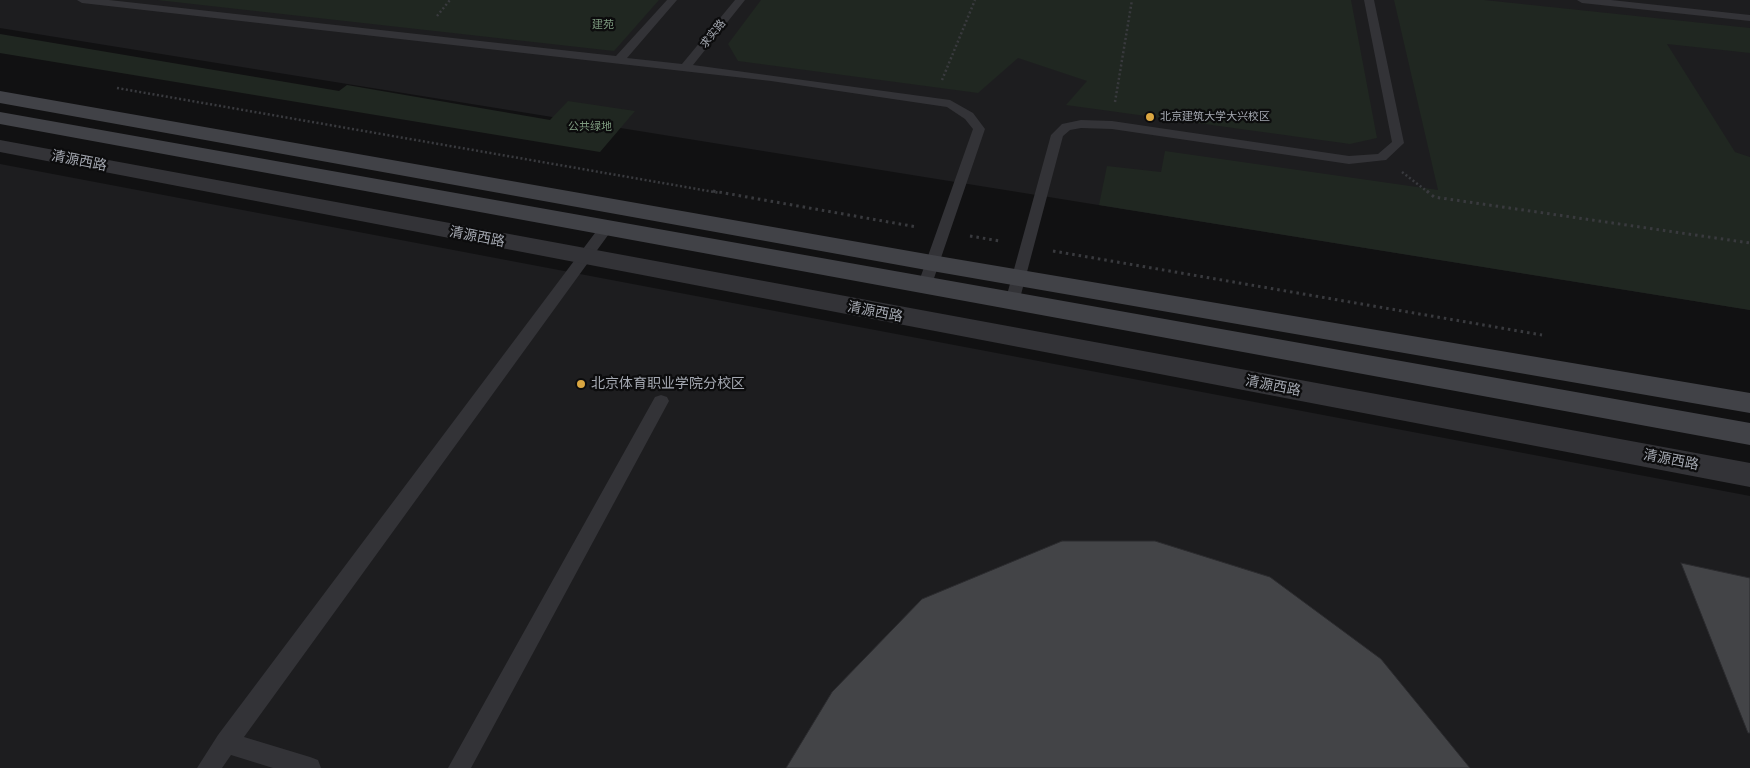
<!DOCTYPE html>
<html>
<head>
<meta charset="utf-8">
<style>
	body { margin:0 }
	canvas { display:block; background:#111112 }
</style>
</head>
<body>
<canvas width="1750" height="768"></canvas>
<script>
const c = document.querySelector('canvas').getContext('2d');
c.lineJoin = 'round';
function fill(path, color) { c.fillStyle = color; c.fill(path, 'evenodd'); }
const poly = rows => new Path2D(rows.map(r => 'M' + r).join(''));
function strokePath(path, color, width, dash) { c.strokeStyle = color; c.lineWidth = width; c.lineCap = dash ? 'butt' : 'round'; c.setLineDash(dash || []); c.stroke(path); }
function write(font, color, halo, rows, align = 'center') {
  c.font = font + ' Montserrat,"Noto Sans SC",sans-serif'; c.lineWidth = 4.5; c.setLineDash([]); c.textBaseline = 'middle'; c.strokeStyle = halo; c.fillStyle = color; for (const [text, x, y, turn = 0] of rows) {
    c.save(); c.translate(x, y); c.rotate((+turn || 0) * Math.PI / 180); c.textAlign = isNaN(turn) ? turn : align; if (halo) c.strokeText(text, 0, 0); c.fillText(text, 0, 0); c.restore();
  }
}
fill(poly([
	[0,0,1750,0,1750,310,0,28],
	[0,164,1750,496,1750,768,0,768]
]), '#1d1d1f');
fill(poly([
	[157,0,659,0,614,51],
	[761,0,1351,0,1377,138,1350,144,1066,105,1087,81,1018,58,978,93,738,61,728,44],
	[1394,0,1484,0,1750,28,1750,53,1667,44,1735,152,1750,157,1750,310,1099,205,1107,166,1161,172,1165,151,1438,190],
	[0,34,339,91,347,85,550,120,568,101,635,111,600,152,0,53]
]), '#202721');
const building = poly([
	[1062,541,1155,541,1270,577,1381,659,1470,768,786,768,832,692,922,599,1062,541],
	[1681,563,1750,578,1750,733,1748,733,1681,563]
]);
fill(building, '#434447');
strokePath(building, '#2b2b2e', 1);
strokePath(poly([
	[437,16,450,0],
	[942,80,975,0],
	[117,88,720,193],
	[1115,102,1132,0],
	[1402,172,1429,193]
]), '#393a3e', 2.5, [2, 2.5]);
strokePath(poly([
	[713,191,917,227],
	[1427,191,1434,197,1750,243],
	[970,236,1000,241],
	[1053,251,1542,335]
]), '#393a3e', 3, [2.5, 4]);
fill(poly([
	[77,0,109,0,616,56,667,0,677,0,627,58,682,64,735,0,745,0,693,65,950,100,973,113,985,129,931,287,924,292,917,287,973,129,965,119,947,107,771,81,82,3,77,0],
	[1364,0,1374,0,1404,143,1386,160,1349,164,1112,129,1081,128,1070,130,1063,136,1019,302,1017,306,1007,306,1005,302,1051,135,1062,124,1081,120,1112,121,1349,156,1378,154,1392,142,1364,0],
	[1577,0,1611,0,1750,15,1750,21,1582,3,1577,0],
	[606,224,611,225,613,228,611,231,244,737,310,757,318,760,321,768,273,768,231,755,222,768,197,768,218,735,601,225,606,224],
	[661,395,667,397,669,401,471,768,448,768,655,397,661,395]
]), '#333337');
fill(poly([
	[0,140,1750,463,1750,487,0,152,0,140]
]), '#333337');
fill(poly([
	[0,91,932,255,1750,393,1750,413,932,271,0,103,0,91],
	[0,112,1750,423,1750,445,0,124,0,112]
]), '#414247');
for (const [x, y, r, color] of [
	[1150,117,5,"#dba741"],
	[581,384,5,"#dba741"]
]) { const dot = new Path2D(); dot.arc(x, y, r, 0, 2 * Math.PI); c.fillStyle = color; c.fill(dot); strokePath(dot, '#0c0c0d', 2); }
write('11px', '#7d9a7f', '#0c0c0d', [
	["建苑",603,25],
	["公共绿地",590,127]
]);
write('11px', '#a4a8b1', '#0c0c0d', [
	["求实路",713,34,-51]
]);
write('11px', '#a4a8b1', '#0c0c0d', [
	["北京建筑大学大兴校区",1160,117]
], 'left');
write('14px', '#a4a8b1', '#0c0c0d', [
	["清源西路",79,161,11],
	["清源西路",477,237,11],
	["清源西路",875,312,11],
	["清源西路",1273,386,11],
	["清源西路",1671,460,11]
]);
write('14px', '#a4a8b1', '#0c0c0d', [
	["北京体育职业学院分校区",591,384]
], 'left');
</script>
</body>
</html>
